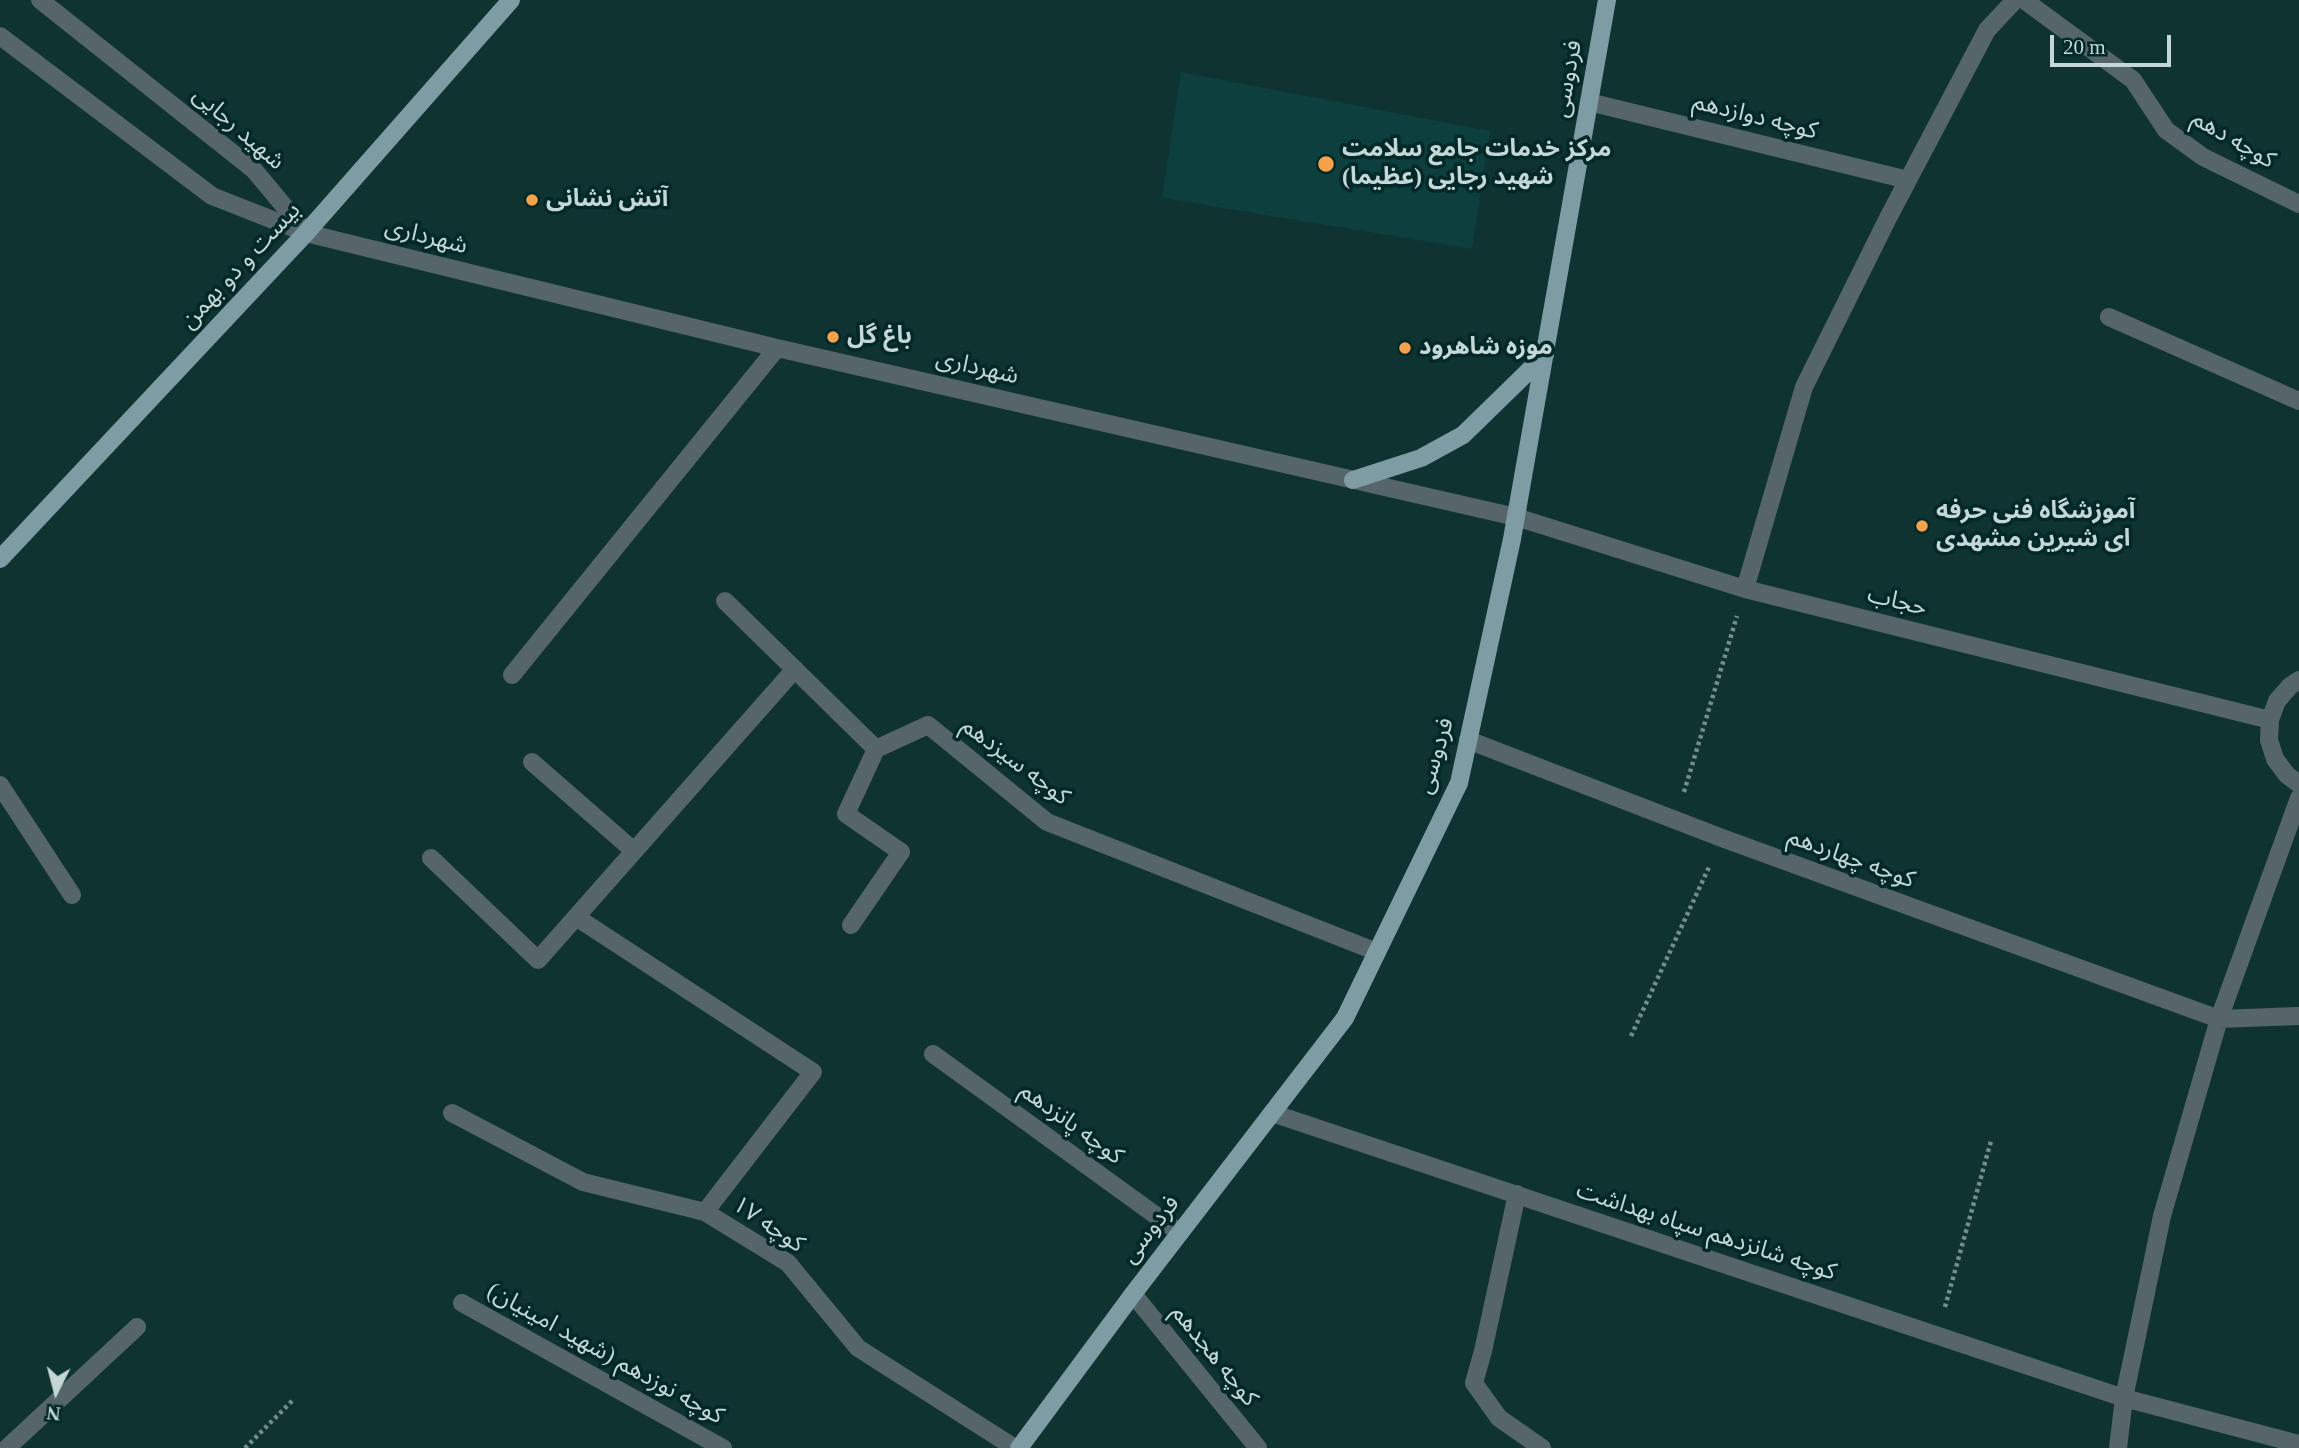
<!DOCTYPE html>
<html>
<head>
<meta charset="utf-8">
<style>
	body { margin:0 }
	#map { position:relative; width:2299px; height:1448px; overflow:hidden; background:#0e3331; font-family:"Times New Roman",serif }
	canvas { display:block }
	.north { position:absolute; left:21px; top:1357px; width:70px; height:70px; -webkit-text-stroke:5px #022927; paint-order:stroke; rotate:186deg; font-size:19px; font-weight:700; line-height:28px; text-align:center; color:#c4d7d6 }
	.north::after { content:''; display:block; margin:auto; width:24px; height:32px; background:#c4d7d6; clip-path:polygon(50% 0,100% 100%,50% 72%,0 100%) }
	.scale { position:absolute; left:2050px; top:35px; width:121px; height:32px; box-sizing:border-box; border:4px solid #c4d7d6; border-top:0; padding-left:9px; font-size:21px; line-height:24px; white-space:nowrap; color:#c4d7d6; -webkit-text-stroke:5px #022927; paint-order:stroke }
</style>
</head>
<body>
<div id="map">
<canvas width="2299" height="1448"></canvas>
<div class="north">N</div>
<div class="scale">20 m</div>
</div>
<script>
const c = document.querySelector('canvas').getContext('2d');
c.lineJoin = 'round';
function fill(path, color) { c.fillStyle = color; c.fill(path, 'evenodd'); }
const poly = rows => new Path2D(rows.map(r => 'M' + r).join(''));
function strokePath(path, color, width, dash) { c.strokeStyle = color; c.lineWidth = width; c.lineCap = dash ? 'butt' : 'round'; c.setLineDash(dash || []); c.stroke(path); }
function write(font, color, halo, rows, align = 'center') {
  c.font = font + ' "Times New Roman","Noto Sans Arabic",serif'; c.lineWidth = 7; c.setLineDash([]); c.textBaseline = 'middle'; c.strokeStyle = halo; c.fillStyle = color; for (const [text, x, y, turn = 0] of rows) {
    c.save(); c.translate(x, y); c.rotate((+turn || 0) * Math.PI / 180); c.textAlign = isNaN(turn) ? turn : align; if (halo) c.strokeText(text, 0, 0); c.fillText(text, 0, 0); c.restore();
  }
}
fill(poly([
	[1181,72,1490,131,1472,249,1162,198]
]), '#0c3f3d');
strokePath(poly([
	[1684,792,1737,616],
	[1631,1036,1710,865],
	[1945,1307,1991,1141],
	[245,1448,294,1399]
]), '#728d8c', 4.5, [3.5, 3.5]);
strokePath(poly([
	[40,0,254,170,304,230],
	[2024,0,2133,80,2166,130,2203,157,2299,204],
	[0,36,212,196,306,233,777,348,1516,517,1745,589,2270,720],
	[1589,102,1908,180],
	[2109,317,2299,401],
	[1745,589,1804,387,1888,218,1987,30,2015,0],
	[725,601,876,749],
	[512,675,777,348],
	[2299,680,2290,686,2277,701,2270,720,2269,740,2275,759,2287,775,2299,784],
	[1468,740,1722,838,2219,1019,2299,1016],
	[532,762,634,851],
	[0,785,72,895],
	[431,858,538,960,795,669],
	[576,917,813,1072,705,1212],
	[851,925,901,852,846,814,876,749,928,725,1047,822,1377,952],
	[933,1054,1180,1233],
	[452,1113,583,1182,705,1212,788,1263,858,1348,1015,1448],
	[1272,1113,2124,1398,2299,1444],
	[1517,1194,1483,1351,1474,1383,1499,1418,1542,1448],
	[1133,1294,1258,1448],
	[462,1303,723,1448],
	[7,1448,137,1327],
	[2118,1448,2124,1398,2162,1216,2219,1019,2299,798]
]), '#566569', 18);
strokePath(poly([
	[1353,480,1421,458,1463,435,1545,355],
	[0,559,306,233,511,0],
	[1019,1448,1133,1294,1345,1018,1459,783,1512,539,1607,0]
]), '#7e9ca4', 18);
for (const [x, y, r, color] of [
	[1326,164,9,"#f7a149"],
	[532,200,7,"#f7a149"],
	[833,337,7,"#f7a149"],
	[1405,348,7,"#f7a149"],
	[1922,526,7,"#f7a149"]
]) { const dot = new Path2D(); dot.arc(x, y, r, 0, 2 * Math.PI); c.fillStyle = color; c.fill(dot); strokePath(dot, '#022927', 2.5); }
write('24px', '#c4d7d6', '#022927', [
	["فردوسی",1568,79,-80],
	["کوچه دوازدهم",1755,117,14],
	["شهید رجایی",238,129,41],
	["کوچه دهم",2233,140,30],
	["شهرداری",426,237,14],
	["بیست و دو بهمن",241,266,-47],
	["شهرداری",977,368,13],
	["حجاب",1897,602,14],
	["فردوسی",1436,756,-73],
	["کوچه سیزدهم",1015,762,37],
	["کوچه چهاردهم",1851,859,20],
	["کوچه پانزدهم",1071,1124,36],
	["۱۷ کوچه",768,1225,34],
	["فردوسی",1151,1230,-52],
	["کوچه شانزدهم سپاه بهداشت",1706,1232,18],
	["کوچه نوزدهم (شهید امینیان)",605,1354,29],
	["کوچه هجدهم",1214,1356,51]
]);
write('bold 24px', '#c4d7d6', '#022927', [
	["مرکز خدمات جامع سلامت",1342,150],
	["شهید رجایی (عظیما)",1342,178],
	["آتش نشانی",546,200],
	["باغ گل",847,337],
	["موزه شاهرود",1419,348],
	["آموزشگاه فنی حرفه",1936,512],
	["ای شیرین مشهدی",1936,540]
], 'left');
</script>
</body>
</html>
